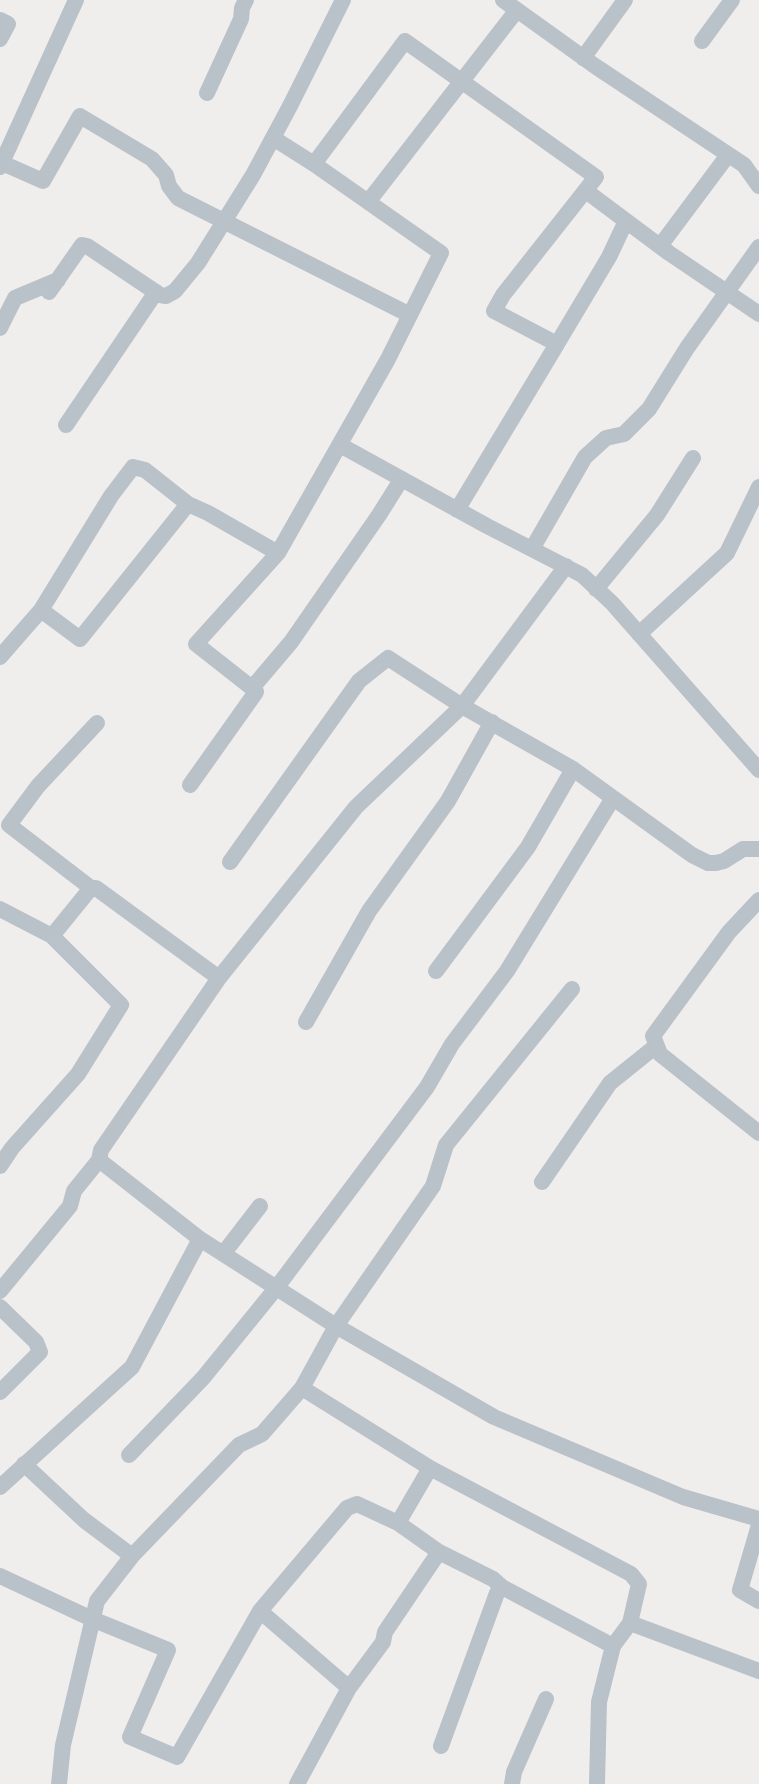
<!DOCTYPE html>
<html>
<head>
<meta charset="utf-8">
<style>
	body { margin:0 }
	canvas { display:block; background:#f0eded }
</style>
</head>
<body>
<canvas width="759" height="1784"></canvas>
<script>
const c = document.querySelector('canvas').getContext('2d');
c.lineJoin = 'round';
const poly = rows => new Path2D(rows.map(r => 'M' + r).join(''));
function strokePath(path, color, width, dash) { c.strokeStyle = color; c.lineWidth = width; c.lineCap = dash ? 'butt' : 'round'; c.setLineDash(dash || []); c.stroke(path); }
strokePath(poly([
	[503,0,595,66,744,165,759,186],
	[0,20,8,24,0,39],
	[702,41,732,0],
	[583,58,625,0],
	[207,93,241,19,242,8,246,0],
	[273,138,314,164,441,253,388,359,278,553,196,644,252,688,291,642,379,515,401,480],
	[0,162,43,181,80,116,152,159,166,175,169,186,178,198,410,315],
	[314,164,405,41,596,177,503,295,494,311,557,344,457,510],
	[0,167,76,0],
	[586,191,669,253,759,314],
	[368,202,517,10],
	[660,246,728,155],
	[49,292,82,245,87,246,160,295,166,296,175,291,198,263,253,175,290,106,343,0],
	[0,328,15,298,58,280],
	[557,344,609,257,626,221],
	[66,425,156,292],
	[340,445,487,526,582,575,612,603,759,770],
	[532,549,585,457,606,438,624,434,649,409,687,348,759,247],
	[596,589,657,515,693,458],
	[41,610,80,639,188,504],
	[639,634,727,553,759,487],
	[0,657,41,610,111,496,133,467,145,470,188,504,208,513,278,553],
	[97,723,38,786,9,825,91,888,96,888,219,978],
	[190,785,256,692,252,688],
	[230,862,359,681,388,658,462,706,573,769,692,855,708,863,716,863,724,861,743,849,759,849],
	[759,900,729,932,653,1036,660,1054,759,1133],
	[0,909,52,936,121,1005,78,1074,12,1148,0,1166],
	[52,936,91,888],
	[436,971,528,847,573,769],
	[306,1022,369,911,448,801,492,722],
	[99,1160,200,1239,336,1326,494,1417,683,1497,759,1519],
	[542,1182,610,1083,656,1046],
	[223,1254,260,1206],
	[0,1291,70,1206,74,1191,99,1160,101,1150,219,978,356,807,462,706,566,566],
	[0,1307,36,1342,40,1352,0,1392],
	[302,1388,430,1468,631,1574,639,1584,630,1623,613,1646,599,1702,597,1784],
	[129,1455,203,1378,277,1287,427,1087,452,1044,507,971,613,798],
	[24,1464,84,1520,132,1556],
	[0,1487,132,1367,200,1239],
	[398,1523,430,1468],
	[759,1525,740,1590,759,1601],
	[0,1576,92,1619,168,1650,130,1737,177,1757,260,1611,347,1508,357,1504,398,1523,439,1552,493,1579,502,1587,613,1646],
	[260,1611,349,1688],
	[630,1623,759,1671],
	[441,1746,497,1593,502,1587],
	[59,1784,63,1745,97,1601,132,1556,239,1445,262,1434,302,1388,336,1326,433,1186,446,1145,572,989],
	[297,1784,349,1688,383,1642,385,1632,439,1552],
	[512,1784,514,1772,546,1699]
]), '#bac2c9', 16);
</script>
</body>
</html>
